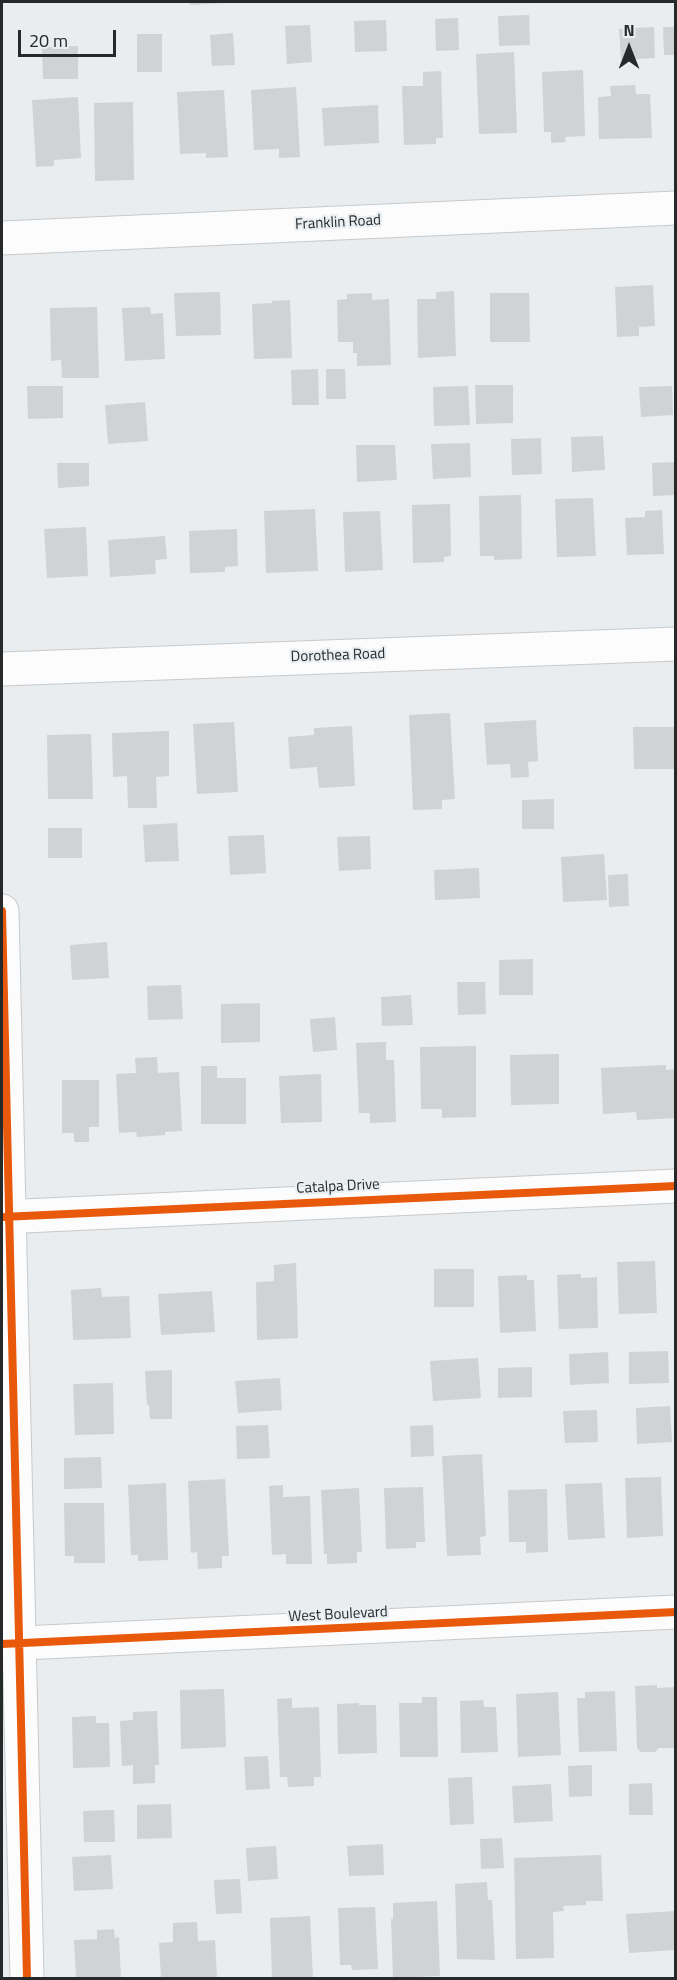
<!DOCTYPE html>
<html>
<head>
<meta charset="utf-8">
<style>
	body { margin:0 }
	#map { position:relative; width:677px; height:1980px; overflow:hidden; background:#eaedef; font-family:"Titillium Web",sans-serif }
	canvas { display:block }
	.frame { position:absolute; inset:0; border:3px solid #26292a; pointer-events:none }
	.north { position:absolute; left:599px; top:18px; width:60px; height:60px; -webkit-text-stroke:4px #e8eef1; paint-order:stroke; rotate:0deg; font-size:16px; font-weight:700; line-height:24px; text-align:center; color:#26292a }
	.north::after { content:''; display:block; margin:auto; width:21px; height:27px; background:#26292a; clip-path:polygon(50% 0,100% 100%,50% 72%,0 100%) }
	.scale { position:absolute; left:18px; top:30px; width:98px; height:27px; box-sizing:border-box; border:3px solid #26292a; border-top:0; padding-left:8px; font-size:18px; line-height:21px; white-space:nowrap; color:#26292a; -webkit-text-stroke:4px #e8eef1; paint-order:stroke }
</style>
</head>
<body>
<div id="map">
<canvas width="677" height="1980"></canvas>
<div class="frame"></div>
<div class="north">N</div>
<div class="scale">20 m</div>
</div>
<script>
const c = document.querySelector('canvas').getContext('2d');
c.lineJoin = 'round';
function fill(path, color) { c.fillStyle = color; c.fill(path, 'evenodd'); }
const poly = rows => new Path2D(rows.map(r => 'M' + r).join(''));
function strokePath(path, color, width, dash) { c.strokeStyle = color; c.lineWidth = width; c.lineCap = dash ? 'butt' : 'round'; c.setLineDash(dash || []); c.stroke(path); }
function write(font, color, halo, rows, align = 'center') {
  c.font = font + ' "Titillium Web",sans-serif'; c.lineWidth = 4.5; c.setLineDash([]); c.textBaseline = 'middle'; c.strokeStyle = halo; c.fillStyle = color; for (const [text, x, y, turn = 0] of rows) {
    c.save(); c.translate(x, y); c.rotate((+turn || 0) * Math.PI / 180); c.textAlign = isNaN(turn) ? turn : align; if (halo) c.strokeText(text, 0, 0); c.fillText(text, 0, 0); c.restore();
  }
}
fill(poly([
	[190,2,225,2,225,3,190,5],
	[529,15,530,45,499,46,498,16],
	[458,18,459,50,436,51,435,19],
	[386,20,387,51,355,52,354,21],
	[310,25,312,62,287,64,285,26],
	[654,27,655,58,621,60,619,29],
	[663,27,676,27,676,55,664,55],
	[233,33,235,65,212,66,210,35],
	[137,34,162,34,162,72,137,72],
	[78,46,78,79,43,79,42,47],
	[514,52,517,133,479,134,476,54],
	[583,70,585,136,565,137,566,142,551,143,551,132,544,132,542,72],
	[441,71,443,138,436,138,436,144,404,145,402,86,423,86,423,72],
	[635,85,636,94,650,94,652,138,599,139,598,97,611,96,610,86],
	[296,87,300,157,279,158,279,149,254,150,251,90],
	[224,90,228,157,206,158,206,153,180,154,177,92],
	[78,97,81,158,54,160,54,166,36,167,32,100],
	[133,102,134,180,95,181,94,103],
	[378,105,379,143,324,146,322,108],
	[653,285,655,326,639,327,639,336,617,337,615,287],
	[454,291,456,356,418,358,417,299,436,299,436,292],
	[220,292,221,335,176,336,174,293],
	[372,293,372,300,389,299,391,365,357,366,357,353,353,353,353,342,338,342,337,300,347,299,347,294],
	[490,293,529,293,530,342,490,342],
	[290,300,292,358,254,359,252,304,272,303,272,301],
	[97,307,99,378,62,378,61,360,51,361,50,308],
	[150,307,151,314,163,313,165,359,125,361,122,308],
	[318,369,319,405,292,405,291,370],
	[326,369,345,369,346,399,326,399],
	[475,385,513,385,513,423,476,424],
	[27,386,63,386,63,418,28,419],
	[468,386,470,425,434,426,433,387],
	[672,386,673,415,641,417,639,387],
	[145,402,148,441,108,444,105,405],
	[603,436,605,470,572,472,571,437],
	[541,438,542,474,512,475,511,439],
	[470,443,471,477,433,479,431,444],
	[356,445,395,445,397,480,357,482],
	[674,462,675,495,653,496,652,463],
	[57,463,89,463,89,486,58,488],
	[521,495,522,559,494,560,494,556,480,556,479,496],
	[593,498,596,556,557,557,555,499],
	[450,504,451,556,444,557,444,562,413,563,412,505],
	[315,509,318,571,266,573,264,511],
	[662,510,664,554,627,555,625,518,645,517,645,511],
	[380,511,383,570,345,572,343,512],
	[86,527,88,576,47,578,44,529],
	[237,529,238,566,225,567,225,572,190,573,189,531],
	[165,536,167,559,155,560,156,574,110,577,108,540],
	[450,713,455,799,442,800,442,809,413,810,409,715],
	[536,720,538,761,528,762,529,777,511,778,510,764,487,765,484,723],
	[234,722,238,792,197,794,193,724],
	[352,726,355,786,319,788,317,767,290,769,288,737,314,735,314,728],
	[633,727,676,727,676,769,634,769],
	[169,731,169,776,156,777,157,808,128,808,127,776,113,777,112,733],
	[91,734,93,799,48,799,47,735],
	[554,799,554,829,522,829,522,800],
	[177,823,179,861,145,862,143,825],
	[48,828,82,828,82,858,48,858],
	[264,835,266,873,230,875,228,836],
	[370,836,371,869,339,871,337,837],
	[604,854,607,900,563,902,561,857],
	[479,868,480,898,435,900,434,870],
	[628,874,629,906,609,907,608,875],
	[107,942,109,978,72,980,70,945],
	[533,959,533,995,499,995,499,960],
	[457,982,485,982,486,1014,458,1015],
	[181,985,183,1019,148,1020,147,986],
	[411,995,413,1025,382,1026,381,997],
	[260,1003,260,1042,221,1043,221,1004],
	[335,1017,337,1050,313,1052,310,1019],
	[386,1042,386,1060,394,1060,396,1122,370,1123,370,1113,359,1113,356,1043],
	[476,1046,476,1117,442,1118,442,1109,421,1109,420,1047],
	[559,1054,559,1104,511,1105,510,1055],
	[157,1057,158,1073,179,1072,182,1131,165,1132,165,1135,137,1137,136,1132,119,1133,116,1074,136,1073,135,1058],
	[666,1065,666,1070,676,1069,676,1118,637,1120,636,1112,603,1114,601,1068],
	[201,1066,217,1066,217,1078,246,1078,246,1124,201,1124],
	[321,1074,322,1122,281,1123,279,1076],
	[62,1080,99,1080,99,1127,89,1127,89,1142,74,1142,74,1133,62,1133],
	[655,1261,657,1313,619,1314,617,1262],
	[296,1263,298,1338,257,1340,256,1282,274,1281,274,1265],
	[434,1269,474,1269,474,1307,434,1307],
	[581,1274,581,1278,597,1277,598,1328,559,1329,557,1275],
	[527,1275,527,1280,534,1280,536,1331,500,1333,498,1276],
	[101,1288,102,1297,129,1296,131,1338,73,1340,71,1290],
	[212,1291,215,1332,161,1335,158,1294],
	[668,1351,669,1383,629,1384,629,1352],
	[608,1352,609,1383,570,1385,569,1354],
	[478,1358,481,1398,433,1401,430,1361],
	[532,1367,532,1397,498,1398,498,1368],
	[172,1370,172,1419,150,1419,149,1405,147,1405,145,1371],
	[280,1378,282,1410,238,1413,235,1381],
	[113,1383,114,1434,75,1435,73,1384],
	[670,1406,672,1442,637,1444,636,1408],
	[597,1410,598,1442,565,1443,563,1411],
	[268,1425,270,1458,237,1459,236,1426],
	[433,1425,434,1456,411,1457,410,1426],
	[482,1454,486,1536,480,1537,481,1555,447,1556,442,1456],
	[101,1457,102,1488,64,1489,64,1458],
	[661,1477,663,1536,627,1538,625,1478],
	[225,1479,229,1556,222,1556,222,1568,198,1569,197,1552,191,1553,188,1481],
	[166,1483,168,1560,138,1561,138,1555,131,1555,128,1485],
	[602,1483,605,1538,568,1540,565,1484],
	[283,1485,283,1497,310,1496,312,1564,286,1564,286,1554,272,1555,269,1486],
	[423,1487,425,1542,416,1542,416,1548,386,1549,384,1488],
	[359,1488,362,1552,357,1552,357,1563,327,1564,327,1554,324,1554,321,1490],
	[547,1489,548,1552,526,1553,526,1542,509,1542,508,1490],
	[64,1503,104,1503,105,1563,74,1563,74,1556,65,1556],
	[657,1685,657,1688,676,1687,676,1748,659,1748,655,1752,641,1752,637,1748,635,1686],
	[224,1689,226,1747,181,1749,180,1690],
	[615,1691,617,1751,579,1752,577,1698,585,1698,585,1692],
	[558,1692,561,1755,518,1757,516,1694],
	[422,1697,437,1697,438,1757,400,1757,399,1703,422,1703],
	[292,1698,292,1708,319,1707,321,1777,314,1777,314,1786,288,1787,287,1777,280,1777,277,1699],
	[483,1700,484,1707,496,1707,498,1752,461,1753,460,1701],
	[359,1703,359,1705,376,1705,377,1753,338,1754,337,1704],
	[157,1711,159,1765,155,1765,155,1783,133,1784,133,1765,122,1766,120,1721,133,1720,133,1712],
	[96,1716,96,1723,109,1723,110,1767,73,1768,72,1717],
	[268,1756,270,1789,246,1790,244,1757],
	[592,1765,592,1796,569,1797,568,1766],
	[472,1777,474,1824,450,1825,448,1778],
	[652,1783,653,1815,629,1815,629,1784],
	[551,1784,553,1821,514,1823,512,1786],
	[171,1804,172,1838,137,1839,137,1805],
	[114,1810,115,1842,84,1842,83,1811],
	[502,1838,504,1868,481,1869,480,1839],
	[383,1844,384,1875,349,1876,347,1846],
	[276,1846,278,1879,248,1881,246,1848],
	[111,1855,113,1889,74,1891,72,1857],
	[601,1855,603,1901,586,1901,586,1905,563,1906,564,1911,553,1912,554,1958,516,1959,514,1858],
	[240,1879,242,1913,216,1914,214,1880],
	[487,1882,488,1900,492,1900,495,1960,457,1959,455,1884],
	[437,1901,440,1976,393,1978,391,1919,393,1919,393,1903],
	[375,1907,378,1969,352,1970,351,1965,340,1965,338,1908],
	[676,1911,676,1950,629,1953,626,1914],
	[310,1916,313,1978,272,1978,270,1918],
	[197,1922,198,1941,215,1940,217,1978,161,1978,159,1943,173,1942,173,1923],
	[114,1929,115,1938,119,1937,121,1978,76,1978,74,1940,97,1939,97,1930]
]), '#d0d2d4');
const minor = poly([
	[2,238,676,208],
	[2,669,676,644],
	[2,911,27,1978],
	[2,1217,676,1186],
	[2,1644,676,1612]
]);
strokePath(minor, '#c7c9cb', 35);
strokePath(minor, '#fcfcfd', 33);
strokePath(poly([
	[2,911,27,1978],
	[2,1217,676,1186],
	[2,1644,676,1612]
]), '#e8590c', 8);
write('15px', '#26292a', '#e8eef1', [
	["Franklin Road",338,223,-3],
	["Dorothea Road",338,656,-2],
	["Catalpa Drive",338,1187,-3],
	["West Boulevard",338,1615,-3]
]);
</script>
</body>
</html>
